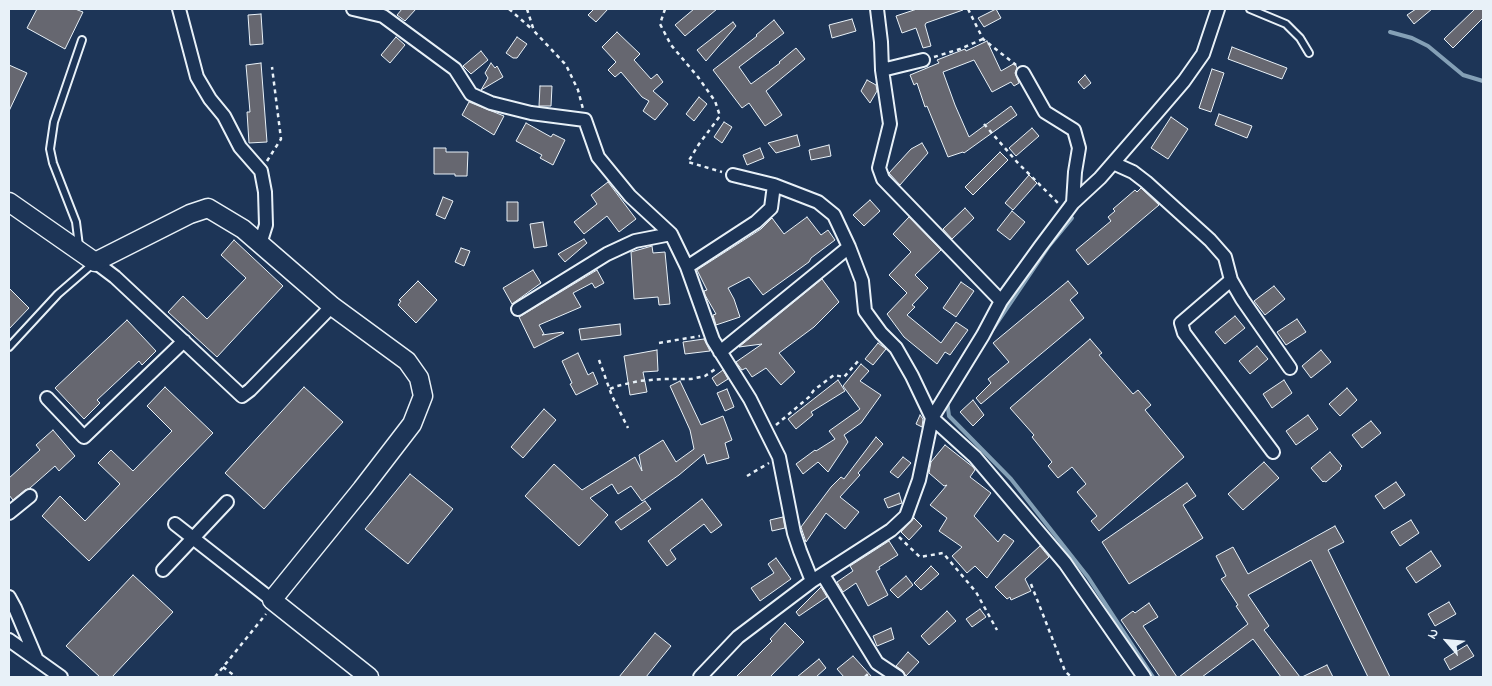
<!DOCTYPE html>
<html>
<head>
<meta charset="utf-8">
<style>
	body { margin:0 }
	#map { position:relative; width:1492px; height:686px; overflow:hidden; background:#1d3557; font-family:"Indie Flower",sans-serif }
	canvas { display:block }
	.frame { position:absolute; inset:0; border:10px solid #e8f1f8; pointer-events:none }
	.north { position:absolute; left:1422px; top:616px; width:50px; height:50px; -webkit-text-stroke:4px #1d3557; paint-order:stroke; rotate:297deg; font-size:14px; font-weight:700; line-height:20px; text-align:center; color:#e8f1f8 }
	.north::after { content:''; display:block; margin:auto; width:18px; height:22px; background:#e8f1f8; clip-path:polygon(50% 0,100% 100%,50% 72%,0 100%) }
</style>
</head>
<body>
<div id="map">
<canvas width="1492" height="686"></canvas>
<div class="frame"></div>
<div class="north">N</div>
</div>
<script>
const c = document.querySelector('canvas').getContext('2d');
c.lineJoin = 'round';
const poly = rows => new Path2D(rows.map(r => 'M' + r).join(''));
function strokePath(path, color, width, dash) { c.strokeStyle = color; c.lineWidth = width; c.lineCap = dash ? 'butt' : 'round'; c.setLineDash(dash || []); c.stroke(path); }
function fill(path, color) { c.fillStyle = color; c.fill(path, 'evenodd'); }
strokePath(poly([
	[1390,32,1412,38,1428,46,1463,75,1483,81],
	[993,329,1049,246,1072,218],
	[947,401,949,416,1011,479,1088,577,1153,677]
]), '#84a0b6', 4);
const building = poly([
	[37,9,75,9,83,12,65,49,27,28,37,9],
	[402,9,416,9,405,21,397,15,402,9],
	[594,9,608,9,596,22,588,15,594,9],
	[694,9,717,9,685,36,675,25,694,9],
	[917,9,962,9,963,10,926,23,925,25,931,46,923,48,916,28,902,33,896,16,917,9],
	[996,9,1001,18,984,27,978,18,996,9],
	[1416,9,1432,9,1414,24,1407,15,1416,9],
	[1475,9,1483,9,1483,18,1453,48,1444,39,1475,9],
	[261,14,263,44,250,45,248,15,261,14],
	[852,19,856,31,832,38,829,25,852,19],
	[774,20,784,33,739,67,751,84,780,63,779,62,796,48,805,59,766,91,782,115,765,126,749,103,742,108,713,70,757,36,756,35,774,20],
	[733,22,736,26,706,61,697,50,733,22],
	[617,32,640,54,634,60,651,79,657,74,663,82,653,91,668,104,655,120,643,111,649,101,642,97,621,72,615,77,608,70,616,62,602,47,617,32],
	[396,37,405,45,390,63,381,55,396,37],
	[517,37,527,44,517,58,513,58,506,53,517,37],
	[987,41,1001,71,1015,63,1017,68,1015,73,1019,83,1014,86,1011,82,992,92,974,60,943,72,955,105,969,137,1011,106,1017,115,964,153,963,152,948,157,927,106,925,107,917,83,914,85,910,75,939,63,937,60,965,49,966,51,987,41],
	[1232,47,1287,68,1282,79,1228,59,1232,47],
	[481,51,488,60,471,74,463,66,481,51],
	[261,63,267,142,249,143,247,112,250,112,246,65,261,63],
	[491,63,495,68,497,66,503,77,481,90,488,78,485,73,491,63],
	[9,65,27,73,9,111,9,65],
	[1212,69,1224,73,1211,112,1199,108,1212,69],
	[1085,75,1091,83,1084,89,1078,82,1085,75],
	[867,80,876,85,877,91,870,103,861,91,867,80],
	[540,86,552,86,551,106,539,106,540,86],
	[699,97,707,104,694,121,686,114,699,97],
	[469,102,504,116,494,135,462,115,469,102],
	[1219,114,1252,126,1247,138,1215,125,1219,114],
	[1171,117,1188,129,1168,159,1151,148,1171,117],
	[724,122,732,127,722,143,714,137,724,122],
	[526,123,551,137,553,134,565,140,553,165,540,158,542,155,516,141,526,123],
	[1032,128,1039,136,1016,156,1009,148,1032,128],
	[797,135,800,146,776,153,768,143,797,135],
	[922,143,928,153,900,185,889,173,911,149,922,143],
	[829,145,831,156,811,160,809,150,829,145],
	[434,148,446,148,446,152,468,152,467,176,455,176,455,174,434,174,434,148],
	[760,148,764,158,747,165,743,155,760,148],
	[1000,152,1008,160,973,195,965,187,1000,152],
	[1029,175,1037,183,1013,210,1005,203,1029,175],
	[608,182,636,219,619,232,607,216,584,234,574,222,597,204,591,195,608,182],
	[1141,188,1159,205,1088,265,1076,250,1111,221,1108,217,1115,211,1113,209,1135,190,1137,192,1141,188],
	[443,197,453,201,445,219,436,215,443,197],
	[870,200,880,211,864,226,853,215,870,200],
	[507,202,518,202,518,221,507,221,507,202],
	[965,208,974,218,952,239,943,229,965,208],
	[1012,211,1025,222,1010,240,997,230,1012,211],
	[807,217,821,235,828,230,835,240,811,258,809,262,763,295,749,277,728,288,734,299,740,317,716,325,713,315,716,314,705,295,704,291,707,290,697,270,761,229,772,218,784,234,807,217],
	[909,217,941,250,915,275,928,288,912,305,915,307,907,315,941,343,956,322,968,330,950,355,945,352,937,364,904,337,887,314,907,293,889,275,911,252,893,234,909,217],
	[543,222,547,246,534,248,530,224,543,222],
	[584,239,587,243,565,262,558,254,584,239],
	[234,240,283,286,217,357,168,312,183,296,207,319,246,278,221,255,234,240],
	[652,246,653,253,665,252,670,304,659,305,658,297,634,299,631,252,652,246],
	[461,248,470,251,464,266,455,262,461,248],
	[533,270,541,283,512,304,503,288,533,270],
	[597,270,604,283,595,288,592,283,573,293,581,307,539,325,544,334,542,335,563,332,564,333,534,348,519,317,597,270],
	[822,279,839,302,814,327,779,353,795,372,781,385,766,368,752,377,746,368,742,370,736,362,762,344,739,347,822,279],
	[418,281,437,300,416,323,398,305,401,301,399,300,418,281],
	[1068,281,1078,293,1070,300,1084,318,981,404,976,398,991,383,988,379,1009,362,993,343,1068,281],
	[961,282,974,291,956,317,943,308,961,282],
	[1274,286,1285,299,1265,315,1254,301,1274,286],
	[9,288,29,308,9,329,9,288],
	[1235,316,1245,328,1225,344,1215,332,1235,316],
	[1297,319,1306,332,1286,345,1277,332,1297,319],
	[127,320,156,351,142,365,139,361,97,400,100,403,84,419,55,388,127,320],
	[620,324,621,335,581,340,579,329,620,324],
	[704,339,710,351,685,354,683,342,704,339],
	[1090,339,1102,353,1099,355,1133,394,1138,390,1151,405,1145,410,1184,457,1099,531,1091,521,1097,516,1077,492,1086,484,1072,467,1058,478,1048,466,1052,462,1032,437,1034,435,1010,408,1090,339],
	[878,343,886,349,873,365,865,359,878,343],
	[1257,346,1268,359,1250,374,1239,361,1257,346],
	[657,350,658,371,643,372,647,392,630,395,624,356,657,350],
	[1321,350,1331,362,1311,378,1302,366,1321,350],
	[578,353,588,375,593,372,598,384,576,395,570,384,572,383,562,361,578,353],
	[861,364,869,371,860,381,881,395,861,423,844,435,848,442,828,472,818,462,803,474,796,464,815,450,816,451,835,439,829,431,860,409,843,386,861,364],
	[723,370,728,379,717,386,712,378,723,370],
	[838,380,845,391,811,412,813,415,796,429,788,419,838,380],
	[1284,380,1292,393,1272,408,1263,394,1284,380],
	[680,381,701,425,723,416,732,440,725,443,729,458,707,464,704,454,679,475,642,501,631,486,618,494,612,484,590,498,608,515,579,546,525,496,554,464,582,490,635,457,642,471,639,455,663,440,676,462,694,449,690,430,670,386,680,381],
	[165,387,213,433,89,561,42,516,60,496,85,521,120,484,98,463,111,450,133,471,172,431,147,406,165,387],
	[304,387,343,422,264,509,225,473,304,387],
	[1347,388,1357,400,1340,416,1329,404,1347,388],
	[727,389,734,407,725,411,717,393,727,389],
	[973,400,984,415,973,426,960,412,973,400],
	[544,409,556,420,523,458,511,447,544,409],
	[920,415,923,419,922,427,916,424,920,415],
	[1308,415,1318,429,1296,445,1286,431,1308,415],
	[1371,421,1381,433,1362,448,1352,435,1371,421],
	[53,430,75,456,59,471,55,466,30,488,25,490,13,500,9,495,9,478,40,450,36,445,53,430],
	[876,437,883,444,858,473,860,475,840,497,859,512,845,529,826,513,806,542,801,527,831,487,841,477,844,479,876,437],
	[945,445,973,467,975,470,970,477,991,493,974,516,998,542,1004,534,1014,541,987,578,975,566,967,573,952,556,962,547,939,531,947,518,930,505,947,485,944,486,929,473,931,462,945,445],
	[1330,452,1342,466,1340,468,1341,469,1326,482,1324,481,1323,482,1311,468,1330,452],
	[903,457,911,463,898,478,890,472,903,457],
	[1264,462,1279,478,1243,510,1228,494,1264,462],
	[410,474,453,509,408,564,365,529,410,474],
	[1396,482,1405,495,1384,509,1375,496,1396,482],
	[1187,483,1196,496,1183,505,1203,538,1129,584,1102,542,1187,483],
	[899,493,902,503,888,508,884,499,899,493],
	[702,499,722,525,711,533,704,524,670,550,676,559,667,566,648,541,702,499],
	[645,501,651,509,621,530,615,522,645,501],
	[783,517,785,528,772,531,770,520,783,517],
	[914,518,922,526,909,540,901,532,914,518],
	[1411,520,1419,533,1400,546,1391,532,1411,520],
	[1335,526,1344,542,1328,550,1390,677,1368,677,1311,560,1248,595,1269,626,1264,630,1300,677,1281,677,1253,639,1202,677,1179,677,1248,624,1236,606,1238,605,1221,579,1226,576,1216,556,1233,547,1248,574,1335,526],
	[889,541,898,555,879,567,880,569,876,571,888,595,868,606,856,583,843,592,837,582,853,571,850,566,889,541],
	[1040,546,1049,557,1025,579,1031,591,1011,600,1010,597,1007,599,995,587,1040,546],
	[1431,551,1441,566,1416,583,1406,568,1431,551],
	[776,558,791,579,760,601,751,588,774,573,768,564,776,558],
	[931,566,939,574,921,590,914,583,931,566],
	[133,575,173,612,112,677,100,677,66,646,133,575],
	[906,576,913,585,898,598,890,590,906,576],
	[821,587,827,597,799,616,796,612,821,587],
	[1449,602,1456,614,1435,626,1428,614,1449,602],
	[1149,603,1158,617,1143,626,1177,677,1160,677,1121,620,1133,611,1135,613,1149,603],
	[980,609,986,617,972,627,966,619,980,609],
	[947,611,956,621,929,645,921,636,947,611],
	[785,623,804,642,770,677,736,677,772,641,770,639,785,623],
	[891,628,894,639,877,646,873,636,891,628],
	[655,633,671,646,658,662,646,677,619,677,655,633],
	[1467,645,1474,656,1450,670,1444,659,1467,645],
	[908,652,919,662,906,676,903,671,896,666,908,652],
	[853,656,872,677,844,677,837,669,853,656],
	[819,659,826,668,816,677,797,677,819,659],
	[1327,665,1333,677,1302,677,1327,665]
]);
fill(building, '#666770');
strokePath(building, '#e8f1f8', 1);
const lane = poly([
	[1250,9,1286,24,1300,38,1309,53],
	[79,246,76,222,53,163,50,149,54,122,82,40],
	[9,347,58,294,95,262]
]);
const street = poly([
	[179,9,197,77,210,99,224,116,240,147,261,171,265,192,266,225,260,244],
	[353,9,383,16,455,69,471,94,491,103,531,113,585,120,598,157,630,196,671,234,635,241,607,254,518,309],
	[877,9,881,42,882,70,890,124,879,168,883,179,1001,301],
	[882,70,923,60],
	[1023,73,1045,112,1074,130,1079,148,1075,172,1073,203],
	[1113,163,1133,172,1146,182,1210,240,1225,257,1231,280,1242,299,1290,368],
	[733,175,774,185,818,202,834,215,849,247,862,281,865,311,881,333,896,348,912,376,932,418,983,335,1001,301,1040,247,1073,203,1100,178,1154,116,1184,81,1203,54,1218,9],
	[671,234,687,267,713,340,750,399,779,457,794,533,800,551,812,581],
	[95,262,115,277,242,396,250,390,332,306],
	[687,267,756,222,771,208,774,185],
	[1231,280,1181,323,1184,333,1273,452],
	[720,352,849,247],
	[47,398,84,437,184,341],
	[9,513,30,496],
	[175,524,272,600],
	[163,570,227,502],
	[823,575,877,663,898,677],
	[9,597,15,608,37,660],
	[9,640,61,677],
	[700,677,738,637,812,581,891,530,906,516,919,480,932,418,975,457,1065,563,1144,677]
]);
const secondary = poly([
	[9,202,95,262,190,214,208,208,243,229,332,306,407,361,419,378,423,396,412,424,362,489,272,600,369,677]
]);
strokePath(lane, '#e8f1f8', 10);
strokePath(street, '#e8f1f8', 16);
strokePath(secondary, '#e8f1f8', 21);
strokePath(poly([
	[509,9,533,30],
	[527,9,534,31,566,65,578,90,583,109],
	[665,9,660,24,671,45,698,77,715,101,720,116,699,144,688,162,722,172],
	[968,9,983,39,1016,65],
	[934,57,960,49,983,39],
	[984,124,1017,162,1059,204],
	[267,161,281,139,272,67],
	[659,343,700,336],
	[599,360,612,396,628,428],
	[610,389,617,386,639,381,663,379,691,379,705,376,717,368],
	[776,425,809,397,814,390,834,375,844,377,859,360],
	[747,476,769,463],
	[899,537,920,557,943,553,976,592,997,630],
	[1031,584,1065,671,1071,677],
	[223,667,236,677],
	[215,677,266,614],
	[865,677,870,672]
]), '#e8f1f8', 2.5, [4, 4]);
strokePath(lane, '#1d3557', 6);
strokePath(street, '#1d3557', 12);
strokePath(secondary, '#1d3557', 18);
</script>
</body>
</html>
